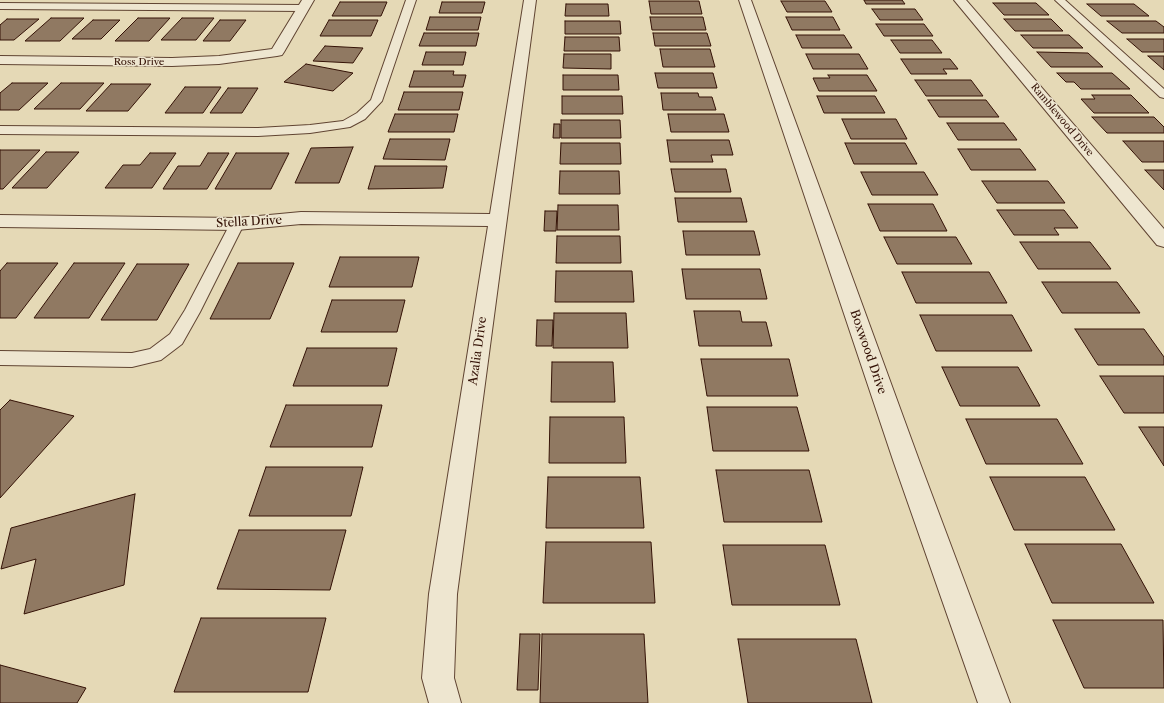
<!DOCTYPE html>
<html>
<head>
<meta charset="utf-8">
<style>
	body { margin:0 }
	canvas { display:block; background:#e5d9b6 }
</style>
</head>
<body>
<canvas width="1164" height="703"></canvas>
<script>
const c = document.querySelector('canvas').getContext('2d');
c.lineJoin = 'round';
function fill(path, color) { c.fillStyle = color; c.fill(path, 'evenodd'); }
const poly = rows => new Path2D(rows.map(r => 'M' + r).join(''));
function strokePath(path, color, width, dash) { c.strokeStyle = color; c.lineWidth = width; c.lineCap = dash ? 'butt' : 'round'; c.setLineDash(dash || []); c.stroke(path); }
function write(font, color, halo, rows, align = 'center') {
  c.font = font + ' "Libre Caslon Text",serif'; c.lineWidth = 3; c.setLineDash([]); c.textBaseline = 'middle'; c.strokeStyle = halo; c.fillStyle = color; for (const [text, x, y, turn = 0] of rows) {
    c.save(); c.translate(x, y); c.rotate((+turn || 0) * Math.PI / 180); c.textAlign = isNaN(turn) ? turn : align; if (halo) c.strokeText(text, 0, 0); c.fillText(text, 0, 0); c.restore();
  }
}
const building = poly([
	[864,0,902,0,905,4,866,4,864,0],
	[649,1,699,1,702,14,651,14,649,1],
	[781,1,825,1,832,12,787,12,781,1],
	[340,2,387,2,381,16,332,16,340,2],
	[442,2,485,2,482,13,439,13,442,2],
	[993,3,1036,3,1049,15,1004,15,993,3],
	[566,4,608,4,609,16,565,16,566,4],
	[1087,4,1134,4,1149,16,1101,16,1087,4],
	[872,9,915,9,923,20,880,20,872,9],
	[430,17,481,17,478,30,426,30,430,17],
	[650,17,703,17,706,30,652,30,650,17],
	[786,17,833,17,840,30,792,30,786,17],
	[51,18,84,18,60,41,25,41,51,18],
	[138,18,170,18,149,41,115,41,138,18],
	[182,18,214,18,196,40,161,40,182,18],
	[7,19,39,19,14,40,0,40,0,25,7,19],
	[1004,19,1051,19,1063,31,1015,31,1004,19],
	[93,20,120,20,101,39,72,39,93,20],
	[220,20,246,20,230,41,203,41,220,20],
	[329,20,378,20,371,36,320,36,329,20],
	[565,21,620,21,621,34,565,34,565,21],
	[1107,21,1156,21,1164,27,1164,33,1122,33,1107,21],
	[876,24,924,24,933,36,884,36,876,24],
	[424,33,479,33,476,46,419,46,424,33],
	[653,33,707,33,711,46,655,46,653,33],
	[796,35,844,35,852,48,802,48,796,35],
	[1021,35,1069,35,1083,48,1033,48,1021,35],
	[565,37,619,37,620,51,564,51,565,37],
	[1127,39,1164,39,1164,52,1142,52,1127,39],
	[891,40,932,40,942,53,900,53,891,40],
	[325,46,363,48,353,63,313,61,325,46],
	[660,49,710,49,715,67,663,67,660,49],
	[426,52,466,52,463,65,422,65,426,52],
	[1037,52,1088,53,1103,67,1051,67,1037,52],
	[564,54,611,54,611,69,563,68,564,54],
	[806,54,859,54,868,69,813,69,806,54],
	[1148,56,1164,56,1164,70,1148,56],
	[901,59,950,59,958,69,943,69,947,74,911,74,901,59],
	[306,64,353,73,333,91,284,82,306,64],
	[414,71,454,71,453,75,466,75,463,87,409,87,414,71],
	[655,73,713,73,717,88,658,88,655,73],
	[1057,73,1112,73,1130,89,1081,89,1074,82,1066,82,1057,73],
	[563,75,618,75,619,90,563,90,563,75],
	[828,75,867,75,877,91,819,91,813,78,830,78,828,75],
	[915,80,971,80,983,96,926,96,915,80],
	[12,83,48,83,19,110,0,110,0,93,12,83],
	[61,83,104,83,80,109,34,109,61,83],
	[111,84,151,84,128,111,86,111,111,84],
	[185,87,221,87,203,113,165,113,185,87],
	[228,88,258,88,242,113,210,113,228,88],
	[404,92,463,92,459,110,398,110,404,92],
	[661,93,698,93,699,97,712,97,716,110,663,110,661,93],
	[1092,95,1131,95,1149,113,1094,113,1081,99,1095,99,1092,95],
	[562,96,622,96,623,114,562,114,562,96],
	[817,96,875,96,885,113,824,113,817,96],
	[928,100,986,100,999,117,939,117,928,100],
	[395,114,458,114,454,132,388,132,395,114],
	[668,114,724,114,729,132,671,132,668,114],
	[1092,117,1154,117,1164,127,1164,133,1107,133,1092,117],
	[842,119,896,119,907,139,851,139,842,119],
	[561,120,620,120,621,138,561,138,561,120],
	[947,123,1004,123,1017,140,958,140,947,123],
	[554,124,560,124,560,138,553,138,554,124],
	[390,139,450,139,445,160,383,159,390,139],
	[667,140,729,140,733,155,711,155,713,162,670,162,667,140],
	[1123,141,1164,141,1164,162,1142,162,1123,141],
	[561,143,620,143,621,164,560,164,561,143],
	[845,143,905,143,917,164,854,164,845,143],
	[353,147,339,183,295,183,311,148,353,147],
	[958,149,1020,149,1036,170,971,170,958,149],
	[0,150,40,150,3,189,0,189,0,150],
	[46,152,79,152,47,188,12,188,46,152],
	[150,153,176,153,152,188,105,188,123,165,140,165,150,153],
	[208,153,229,153,207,189,163,189,178,166,200,166,208,153],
	[236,153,289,153,271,189,215,189,236,153],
	[375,166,447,166,443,188,368,189,375,166],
	[671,169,726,169,731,192,675,192,671,169],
	[1145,170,1164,170,1164,190,1145,170],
	[560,171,619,171,620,194,559,194,560,171],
	[861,172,924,172,938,195,872,195,861,172],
	[982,181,1048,181,1065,203,997,203,982,181],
	[675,198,741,198,747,222,678,222,675,198],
	[868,204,933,204,947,231,880,231,868,204],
	[558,205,618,205,619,230,557,230,558,205],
	[997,210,1064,210,1078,228,1054,228,1059,235,1014,235,997,210],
	[545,211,557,211,556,231,544,231,545,211],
	[683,231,754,231,760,255,686,255,683,231],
	[557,236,620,236,621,263,556,263,557,236],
	[884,237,956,237,972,264,897,264,884,237],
	[1020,242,1090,242,1111,269,1038,269,1020,242],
	[340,257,419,257,412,287,329,287,340,257],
	[7,263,58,263,16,318,0,318,0,271,7,263],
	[74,263,125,263,89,318,34,318,74,263],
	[238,263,294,263,270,319,210,319,238,263],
	[137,264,189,264,157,320,101,320,137,264],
	[682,269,760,269,767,299,686,299,682,269],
	[556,271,632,271,634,302,555,302,556,271],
	[902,272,989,272,1007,303,916,303,902,272],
	[1042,282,1117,282,1140,313,1062,313,1042,282],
	[332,300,405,300,397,332,321,332,332,300],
	[694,311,740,311,742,322,766,322,772,346,699,346,694,311],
	[554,313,626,313,628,348,553,348,554,313],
	[920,315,1012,315,1032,351,936,351,920,315],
	[537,320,553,320,552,346,536,346,537,320],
	[1075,329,1144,329,1164,357,1164,365,1098,365,1075,329],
	[307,348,397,348,388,386,293,386,307,348],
	[701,359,789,359,798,396,707,396,701,359],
	[552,362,613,362,615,402,551,402,552,362],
	[942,367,1018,367,1040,406,960,406,942,367],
	[1100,376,1164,376,1164,413,1124,413,1100,376],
	[10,400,74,416,0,498,0,410,10,400],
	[286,405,382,405,372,447,270,447,286,405],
	[707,407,797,407,809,451,713,451,707,407],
	[550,417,624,417,626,463,549,463,550,417],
	[966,419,1057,419,1083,464,986,464,966,419],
	[1139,427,1164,427,1164,466,1139,427],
	[266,467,363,467,351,516,249,516,266,467],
	[716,470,809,470,822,522,724,522,716,470],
	[548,477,640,477,644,528,546,528,548,477],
	[990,477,1085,477,1115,530,1014,530,990,477],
	[135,494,124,585,24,614,36,559,1,569,11,528,135,494],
	[239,530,346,530,330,590,217,589,239,530],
	[546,542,651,542,655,603,543,603,546,542],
	[1025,544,1121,544,1154,603,1052,603,1025,544],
	[723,545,825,545,840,605,732,605,723,545],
	[201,618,326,618,308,692,174,692,201,618],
	[1053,620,1163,620,1164,688,1084,688,1053,620],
	[520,634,540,634,538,690,517,690,520,634],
	[542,634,644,634,648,703,540,703,542,634],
	[738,639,856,639,872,703,748,703,738,639],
	[0,665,86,688,77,703,0,703,0,665]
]);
fill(building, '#907962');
strokePath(building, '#341206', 1);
const service = poly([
	[406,0,416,0,382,101,365,119,350,127,310,133,258,136,0,134,0,126,258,128,310,125,343,121,357,113,371,100,406,0],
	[1055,0,1065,0,1164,89,1164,98,1160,97,1055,0],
	[0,3,304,5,309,8,304,11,0,9,0,3],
	[237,219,242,221,244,224,200,312,182,344,161,360,132,367,0,365,0,351,132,353,150,349,170,334,185,310,230,224,232,221,237,219]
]);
const minor = poly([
	[302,0,314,0,284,52,282,55,277,56,219,64,172,66,0,64,0,56,172,58,219,56,272,49,302,0],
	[524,0,536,0,457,594,454,678,461,703,429,703,422,678,429,594,488,226,301,224,237,230,0,227,0,215,237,218,301,212,490,214,524,0],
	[739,0,751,0,920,463,1010,703,978,703,894,463,739,0],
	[954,0,966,0,1164,229,1164,247,1157,245,954,0]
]);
strokePath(service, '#604432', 2);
strokePath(minor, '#604432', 2);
fill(service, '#eee6d0');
fill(minor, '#eee6d0');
write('10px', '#341206', '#eee6d0', [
	["Ross Drive",139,62],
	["Ramblewood Drive",1062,120,50]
]);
write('12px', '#341206', '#eee6d0', [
	["Stella Drive",249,222,-3],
	["Azalia Drive",478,351,-82],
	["Boxwood Drive",868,352,71]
]);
</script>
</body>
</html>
